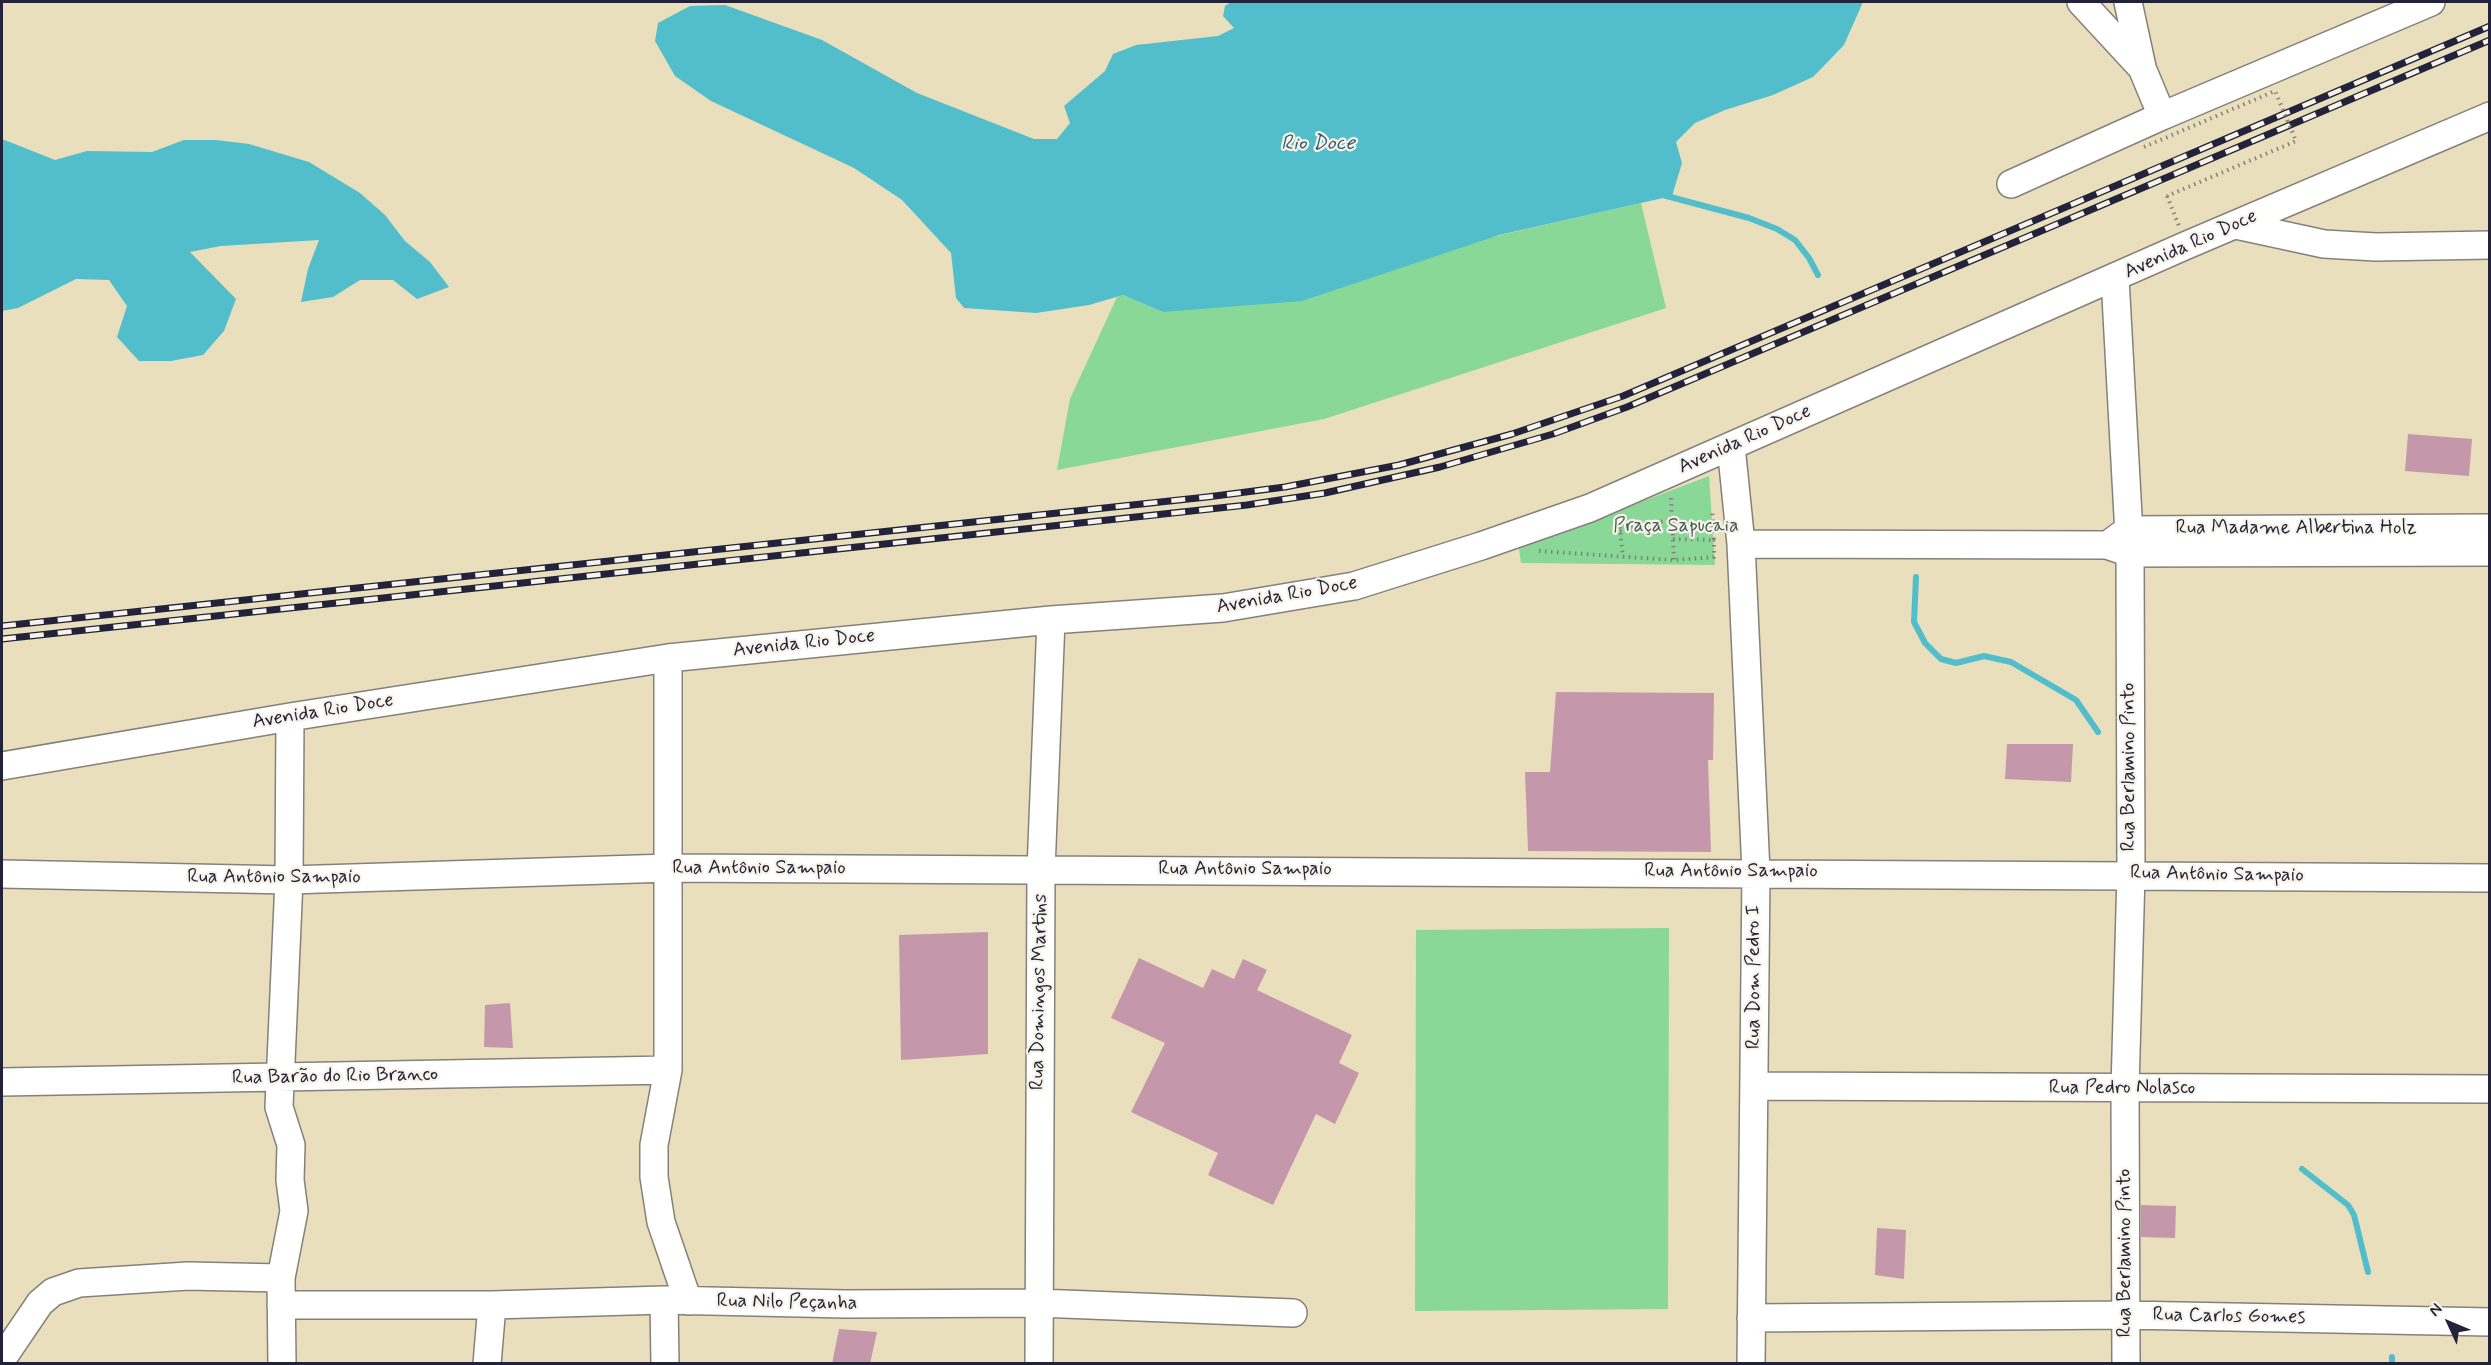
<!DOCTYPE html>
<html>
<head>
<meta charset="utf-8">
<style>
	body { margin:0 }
	#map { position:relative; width:2491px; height:1365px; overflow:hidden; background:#e9dfbc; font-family:Mynerve,sans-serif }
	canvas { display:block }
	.frame { position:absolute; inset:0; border:3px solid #22223b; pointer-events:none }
	.north { position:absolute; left:2419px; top:1293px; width:60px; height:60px; -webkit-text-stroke:4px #f7f3e8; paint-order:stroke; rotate:314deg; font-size:16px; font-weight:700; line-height:24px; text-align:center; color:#22223b }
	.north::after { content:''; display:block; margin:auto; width:21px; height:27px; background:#22223b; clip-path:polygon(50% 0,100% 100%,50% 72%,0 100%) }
</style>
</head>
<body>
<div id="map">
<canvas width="2491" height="1365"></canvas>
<div class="frame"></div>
<div class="north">N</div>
</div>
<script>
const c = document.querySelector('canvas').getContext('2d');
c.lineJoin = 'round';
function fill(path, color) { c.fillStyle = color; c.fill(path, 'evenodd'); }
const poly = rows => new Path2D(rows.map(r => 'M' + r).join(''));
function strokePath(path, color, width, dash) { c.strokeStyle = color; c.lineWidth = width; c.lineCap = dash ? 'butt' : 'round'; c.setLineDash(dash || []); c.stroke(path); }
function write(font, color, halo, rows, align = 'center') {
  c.font = font + ' Mynerve,sans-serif'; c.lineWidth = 4.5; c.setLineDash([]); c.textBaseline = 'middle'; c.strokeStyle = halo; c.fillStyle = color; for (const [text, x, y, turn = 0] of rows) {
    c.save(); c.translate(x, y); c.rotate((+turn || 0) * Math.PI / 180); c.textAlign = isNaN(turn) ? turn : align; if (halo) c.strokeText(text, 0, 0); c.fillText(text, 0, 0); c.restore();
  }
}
fill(poly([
	[1641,203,1666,308,1324,419,1057,470,1070,399,1117,297,1123,295,1163,312],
	[1709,476,1715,565,1521,563,1519,548],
	[1669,928,1668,1309,1415,1311,1416,930]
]), '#89d898');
fill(poly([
	[1231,2,1863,2,1844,45,1813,77,1773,95,1725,110,1695,123,1676,142,1682,163,1672,196,1499,235,1302,301,1163,312,1123,295,1089,305,1036,313,964,308,956,298,951,253,902,200,854,168,711,101,675,76,655,41,658,23,690,6,725,5,822,40,917,93,1034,139,1057,139,1070,123,1064,106,1105,71,1113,54,1136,45,1218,36,1234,28,1223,16,1225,6],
	[2,139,55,160,87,151,152,152,184,140,216,140,249,144,309,162,360,193,385,215,405,241,430,262,449,287,417,299,393,280,360,280,333,297,301,302,308,269,319,240,221,246,190,252,236,299,224,331,203,355,171,361,139,361,117,337,127,306,109,280,76,279,18,308,2,311]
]), '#52becc');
strokePath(poly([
	[1663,195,1749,218,1777,229,1795,240,1809,258,1818,275],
	[1916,577,1914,622,1925,643,1941,659,1956,663,1984,656,2011,662,2076,700,2098,732],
	[2302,1169,2348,1205,2354,1215,2368,1272],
	[2392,1357,2392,1364]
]), '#52becc', 6);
fill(poly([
	[2408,434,2472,439,2469,476,2405,471],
	[1556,692,1714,693,1713,760,1708,760,1711,852,1528,851,1525,772,1550,772],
	[2007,744,2073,744,2071,782,2005,779],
	[988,932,988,1054,901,1060,899,935],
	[1139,958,1203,988,1212,969,1234,979,1243,959,1267,970,1257,990,1352,1035,1339,1063,1359,1073,1335,1124,1316,1114,1273,1205,1208,1175,1218,1153,1131,1112,1165,1043,1111,1018],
	[510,1003,513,1048,484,1047,485,1005],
	[2141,1205,2176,1206,2175,1238,2141,1237],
	[1877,1228,1906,1230,1904,1279,1875,1275],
	[839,1329,877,1332,870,1364,832,1364]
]), '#c597aa');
const minor = poly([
	[2081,2,2142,68,2162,116],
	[2128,2,2142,67],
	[2011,184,2162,116,2431,2],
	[2236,225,2324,244,2376,247,2490,245],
	[2115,278,2130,553,2131,874,2125,1089,2126,1364],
	[1731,446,1741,544,1756,872,1751,1364],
	[2113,541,2128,530,2490,528],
	[1741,544,2107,545,2130,553,2490,552],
	[668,658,668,1070,654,1145,654,1177,661,1222,688,1301],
	[2,766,290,717,668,658,1051,620,1223,608,1354,586,1481,546,1590,508,2187,245,2490,116],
	[2,874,289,880,669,868,2490,878],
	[2,1082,668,1070],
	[1755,1086,2490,1089],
	[664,1300,665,1364],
	[281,1305,492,1305,664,1300,846,1304,1038,1303,1293,1313],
	[1751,1318,2126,1315,2490,1322],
	[2,1359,40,1303,53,1292,79,1283,188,1276,281,1278],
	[282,1364,281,1278,294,1211,290,1180,291,1145,279,1107,289,880,290,717],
	[487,1364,492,1305],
	[1039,1364,1041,870,1051,620]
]);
strokePath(minor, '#86807c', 30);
strokePath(poly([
	[2167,196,2179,226],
	[1671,498,1674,560],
	[1619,521,1623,557],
	[1620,531,1672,519],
	[1673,539,1714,540,1712,510],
	[1539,551,1674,560,1714,557,1714,540,1717,541]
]), '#86807c', 4, [1.5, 4.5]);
strokePath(minor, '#fff', 27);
const rail = poly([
	[2,626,1207,497,1285,487,1399,465,1512,434,1623,396,2490,26],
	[2,639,1247,505,1325,493,1440,467,1553,434,1627,407,2490,40]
]);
strokePath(rail, '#22223b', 7);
strokePath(rail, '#f7f3e8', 4.5, [14]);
strokePath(poly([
	[2144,147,2275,91,2296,141,2167,196]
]), '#86807c', 4, [1.5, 4.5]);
write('20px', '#22223b', '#f7f3e8', [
	["Avenida Rio Doce",2191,245,-24],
	["Avenida Rio Doce",1745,440,-24],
	["Rua Madame Albertina Holz",2296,529],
	["Avenida Rio Doce",1287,596,-10],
	["Avenida Rio Doce",804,644,-6],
	["Avenida Rio Doce",323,712,-9],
	["Rua Berlamino Pinto",2130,767,-90],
	["Rua Antônio Sampaio",759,869],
	["Rua Antônio Sampaio",1245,870],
	["Rua Antônio Sampaio",1731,872],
	["Rua Antônio Sampaio",2217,875,1],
	["Rua Antônio Sampaio",274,878],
	["Rua Dom Pedro I",1755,977,-90],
	["Rua Domingos Martins",1040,992,-89],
	["Rua Barão do Rio Branco",335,1077,-1],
	["Rua Pedro Nolasco",2122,1089],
	["Rua Berlamino Pinto",2126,1253,-90],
	["Rua Nilo Peçanha",787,1303,1],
	["Rua Carlos Gomes",2229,1317,1]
]);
write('20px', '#415957', '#f7f3e8', [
	["Praça Sapucaia",1676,527]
]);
write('italic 21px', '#33596e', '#f7f3e8', [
	["Rio Doce",1318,145]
]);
</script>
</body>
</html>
